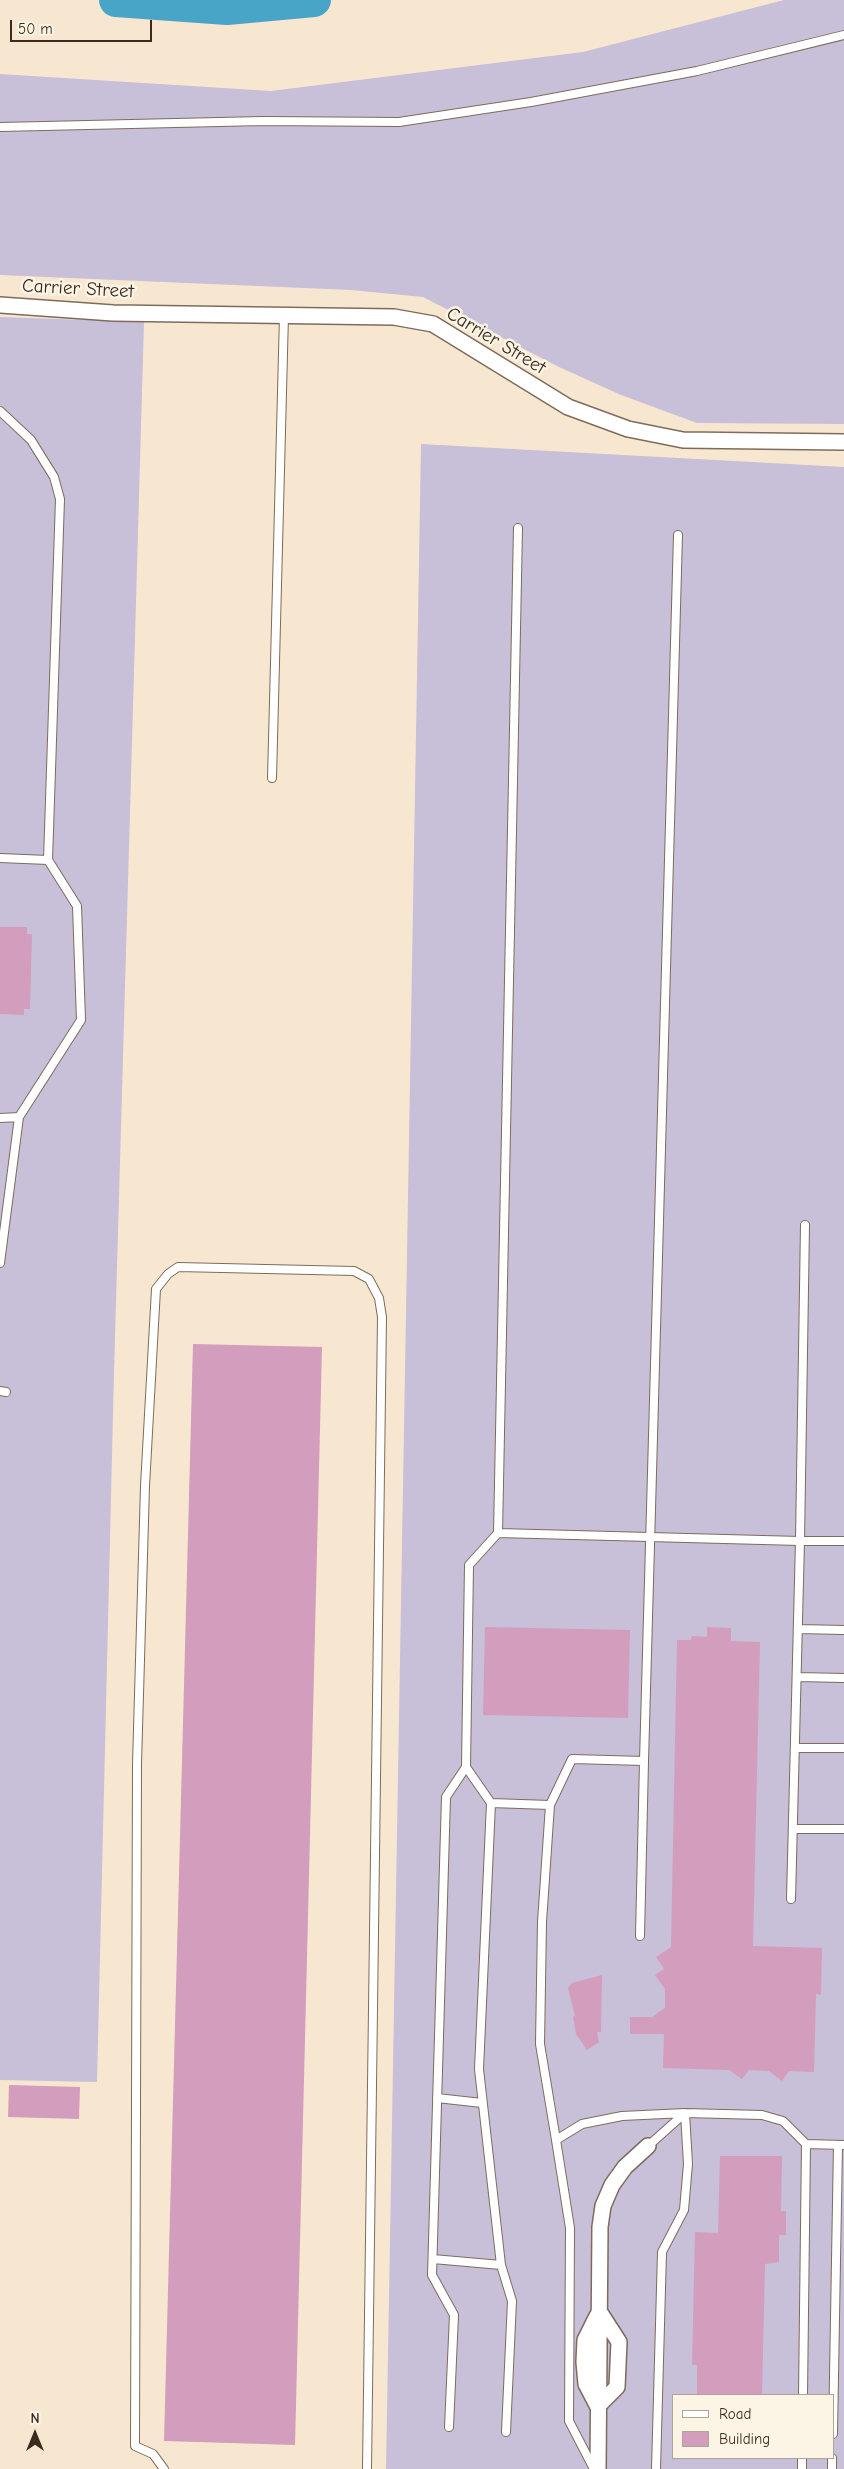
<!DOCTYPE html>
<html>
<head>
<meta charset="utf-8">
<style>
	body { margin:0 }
	#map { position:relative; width:844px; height:2469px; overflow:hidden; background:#f8e7d0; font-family:"Comic Neue",sans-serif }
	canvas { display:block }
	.legend { position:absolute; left:672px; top:2394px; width:162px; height:65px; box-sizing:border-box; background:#fcf5e5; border:1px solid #afa495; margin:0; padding:6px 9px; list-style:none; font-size:15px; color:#3b2a1e }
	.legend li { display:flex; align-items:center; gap:10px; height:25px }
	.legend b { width:25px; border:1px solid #afa495 }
	.north { position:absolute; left:10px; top:2409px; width:50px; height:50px; -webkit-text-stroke:4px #fcf5e5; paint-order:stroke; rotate:0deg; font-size:14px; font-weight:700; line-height:20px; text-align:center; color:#3b2a1e }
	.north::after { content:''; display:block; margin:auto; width:18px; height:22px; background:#3b2a1e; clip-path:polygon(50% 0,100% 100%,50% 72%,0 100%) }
	.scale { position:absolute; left:10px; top:20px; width:142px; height:22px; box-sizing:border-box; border:2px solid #3b2a1e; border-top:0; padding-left:6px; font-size:15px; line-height:18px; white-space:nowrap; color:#3b2a1e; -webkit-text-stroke:4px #fcf5e5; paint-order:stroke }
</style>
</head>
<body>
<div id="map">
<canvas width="844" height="2469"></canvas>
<ul class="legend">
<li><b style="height:6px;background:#fff"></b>Road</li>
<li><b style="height:14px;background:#d39dbd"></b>Building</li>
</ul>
<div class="north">N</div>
<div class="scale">50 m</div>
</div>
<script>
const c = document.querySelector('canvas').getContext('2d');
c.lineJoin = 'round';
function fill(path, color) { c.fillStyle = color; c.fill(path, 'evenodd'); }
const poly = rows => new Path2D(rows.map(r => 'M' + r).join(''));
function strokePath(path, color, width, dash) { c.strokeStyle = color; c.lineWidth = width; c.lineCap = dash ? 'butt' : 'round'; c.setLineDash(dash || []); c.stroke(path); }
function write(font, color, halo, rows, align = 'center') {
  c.font = font + ' "Comic Neue",sans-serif'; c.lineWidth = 5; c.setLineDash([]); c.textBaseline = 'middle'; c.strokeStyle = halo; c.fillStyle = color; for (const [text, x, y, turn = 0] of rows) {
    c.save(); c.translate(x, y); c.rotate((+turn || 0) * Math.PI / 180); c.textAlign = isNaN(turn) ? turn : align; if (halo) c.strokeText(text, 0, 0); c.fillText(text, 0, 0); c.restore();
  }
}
fill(poly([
	[784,0,844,0,844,424,697,423,621,395,559,367,423,297,351,290,0,275,0,74,271,91,583,52],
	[0,317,144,322,114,1372,97,2082,0,2080],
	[421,444,844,467,844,2469,386,2469],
	[673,2395,833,2395,833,2458,673,2458]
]), '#c8bfd8');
strokePath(poly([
	[116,0,227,8,314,0]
]), '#48a5c7', 34);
fill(poly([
	[0,927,27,927,27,934,32,934,30,1009,24,1009,24,1015,0,1014],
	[193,1344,322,1347,295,2445,164,2441],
	[485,1627,630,1630,628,1718,483,1715],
	[707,1627,731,1628,731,1641,760,1642,753,1946,822,1948,821,1995,816,1994,814,2072,789,2071,782,2081,769,2071,749,2070,742,2079,729,2070,663,2068,664,2034,630,2034,630,2017,652,2017,665,2008,665,1989,655,1975,664,1969,656,1957,671,1947,677,1640,691,1640,692,1636,707,1637],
	[602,1975,601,2032,597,2032,599,2042,587,2050,576,2034,573,2017,575,2016,568,1988,572,1983],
	[9,2085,80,2087,79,2119,8,2117],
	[720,2156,782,2156,781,2211,786,2211,786,2235,779,2235,779,2262,765,2264,762,2395,697,2395,697,2365,692,2365,695,2232,718,2233]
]), '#d39dbd');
const service = poly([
	[0,127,263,121,399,122,531,102,697,71,844,35],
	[0,411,31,440,54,477,60,499,48,860,77,906,81,1020,19,1117,0,1263],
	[518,528,498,1533,800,1541,805,1225],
	[272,778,284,315],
	[0,858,48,860],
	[0,1118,19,1117],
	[0,1391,6,1392],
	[498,1533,469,1565,466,1767,491,1803,550,1805],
	[798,1629,844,1630],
	[797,1677,844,1678],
	[796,1748,844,1748],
	[491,1803,479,2069,501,2265,512,2301,506,2432],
	[793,1829,844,1829],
	[791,1899,800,1541,844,1541],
	[640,1936,644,1761],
	[437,2098,482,2103],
	[556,2140,540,2044,542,1922,550,1805,572,1759,644,1761,678,535],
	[648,2146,685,2113,762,2115,783,2121,806,2144,844,2145],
	[433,2259,501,2265],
	[803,2395,806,2144],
	[449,2427,454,2315,432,2275,446,1797,466,1767],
	[833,2434,838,2145],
	[164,2469,153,2454,135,2446,137,1764,145,1486,156,1289,168,1274,178,1267,354,1271,369,1279,379,1298,382,1317,367,2469],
	[594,2469,569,2421,570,2228,556,2140,582,2124,622,2116,685,2113,688,2164,684,2210,662,2252,656,2469],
	[802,2469,802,2458],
	[832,2469,832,2458]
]);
const minor = poly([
	[0,305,113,313,394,317,433,324,568,407,628,429,683,440,844,442],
	[597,2316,585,2340,584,2362,586,2384,597,2405],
	[598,2406,617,2387,619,2342,599,2311],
	[598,2469,600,2227,603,2206,612,2185,625,2167,648,2146]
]);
strokePath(service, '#7d6c5c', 10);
strokePath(minor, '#7d6c5c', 18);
strokePath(service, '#fff', 8);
strokePath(minor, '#fff', 15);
write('19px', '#3b2a1e', '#fcf5e5', [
	["Carrier Street",78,289,3],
	["Carrier Street",496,341,31]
]);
</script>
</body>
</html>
